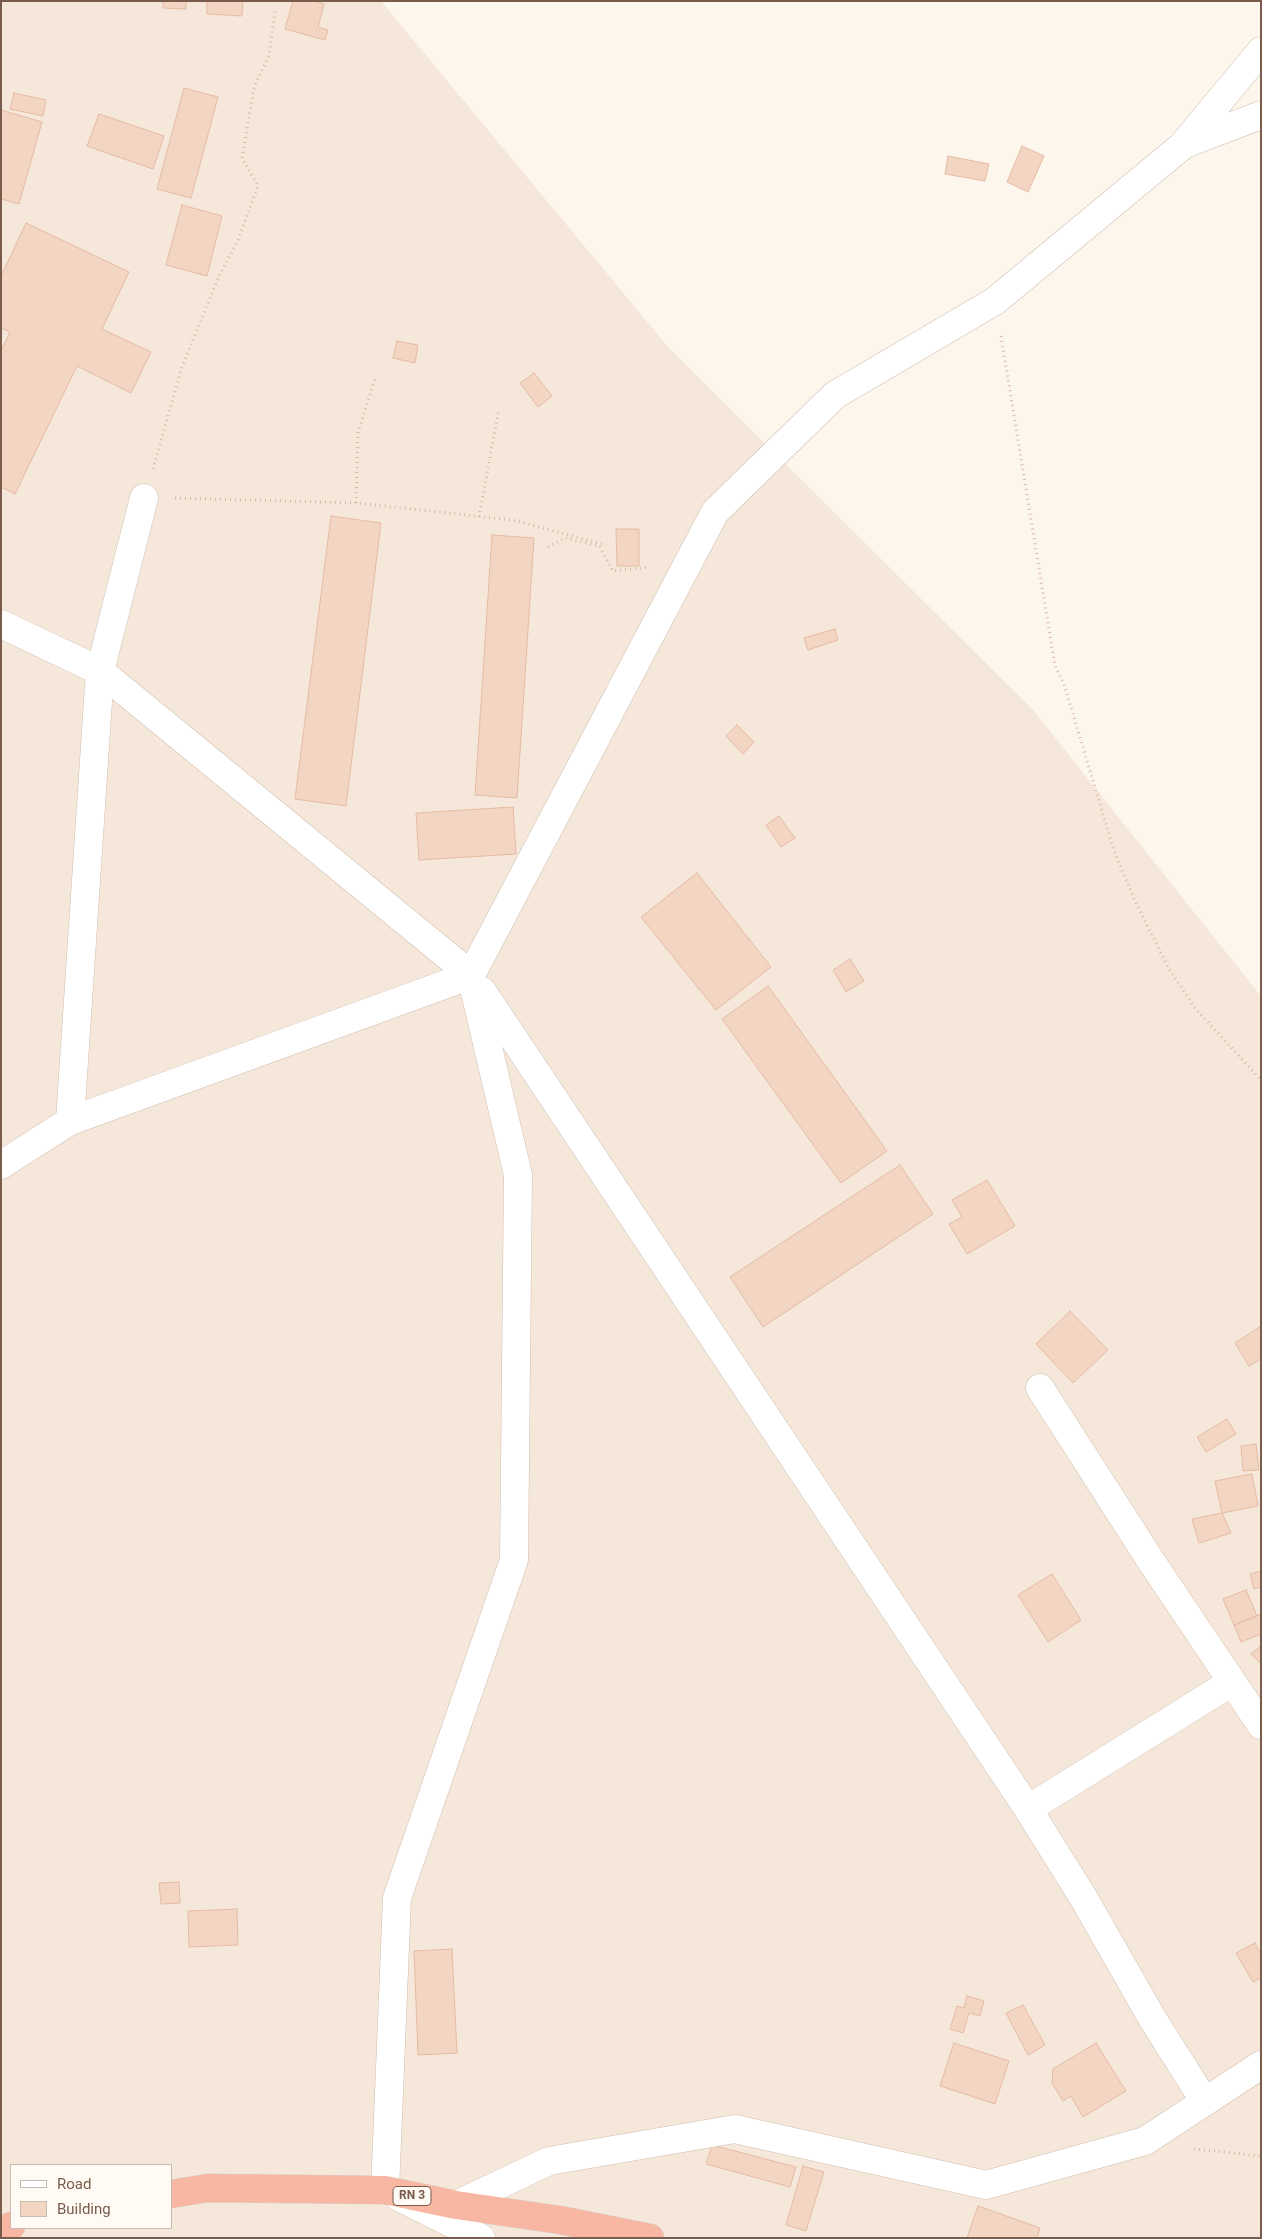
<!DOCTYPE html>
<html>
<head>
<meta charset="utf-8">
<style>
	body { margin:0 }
	#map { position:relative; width:1262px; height:2239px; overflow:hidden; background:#fdf6ec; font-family:Roboto,sans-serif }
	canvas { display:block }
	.frame { position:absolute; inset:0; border:2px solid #7a5c4d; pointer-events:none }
	.legend { position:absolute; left:10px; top:2164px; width:162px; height:65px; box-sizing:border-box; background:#fffaf3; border:1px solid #cabbb1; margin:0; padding:6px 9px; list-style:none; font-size:15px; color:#7a5c4d }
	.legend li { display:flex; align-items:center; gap:10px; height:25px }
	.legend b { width:25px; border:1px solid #cabbb1 }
</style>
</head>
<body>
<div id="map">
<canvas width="1262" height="2239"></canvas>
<div class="frame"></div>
<ul class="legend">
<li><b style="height:6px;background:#fff"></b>Road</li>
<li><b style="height:14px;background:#f3d5c3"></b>Building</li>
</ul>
</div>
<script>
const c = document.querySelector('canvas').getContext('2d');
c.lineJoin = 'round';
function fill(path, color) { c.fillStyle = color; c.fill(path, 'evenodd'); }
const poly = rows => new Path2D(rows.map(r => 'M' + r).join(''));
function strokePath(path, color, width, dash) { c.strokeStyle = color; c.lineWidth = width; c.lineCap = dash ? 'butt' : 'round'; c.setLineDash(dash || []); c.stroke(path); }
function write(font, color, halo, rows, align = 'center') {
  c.font = font + ' Roboto,sans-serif'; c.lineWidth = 4; c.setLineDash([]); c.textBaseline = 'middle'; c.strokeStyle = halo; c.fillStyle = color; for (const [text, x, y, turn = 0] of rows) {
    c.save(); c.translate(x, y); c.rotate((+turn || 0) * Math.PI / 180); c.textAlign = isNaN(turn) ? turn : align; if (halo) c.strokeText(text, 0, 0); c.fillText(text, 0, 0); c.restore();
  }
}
fill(poly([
	[1,1,381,1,668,347,1033,710,1261,996,1261,2238,1,2238],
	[11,2165,171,2165,171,2228,11,2228]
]), '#f5e8da');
const building = poly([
	[163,1,186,1,186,9,163,8,163,1],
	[207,1,243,1,242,16,207,14,207,1],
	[293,1,315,1,324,4,318,27,328,30,325,40,285,29,293,1],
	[184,88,218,97,191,198,157,189,184,88],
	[14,93,46,100,43,116,10,109,14,93],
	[1,110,42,122,19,204,1,199,1,110],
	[99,114,164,136,153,169,87,146,99,114],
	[1022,146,1044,156,1028,192,1007,182,1022,146],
	[948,156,989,164,985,181,945,174,948,156],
	[182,205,222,216,207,276,166,265,182,205],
	[26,223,129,272,102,329,151,352,131,393,77,366,15,494,1,487,1,351,10,332,1,328,1,276,26,223],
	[397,341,418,345,415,363,393,358,397,341],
	[534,373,552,396,538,407,520,383,534,373],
	[331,516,381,523,346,806,295,799,331,516],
	[616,529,639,529,639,566,617,566,616,529],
	[492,535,534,538,517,798,475,795,492,535],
	[835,629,838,640,808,650,804,638,835,629],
	[737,725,754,742,743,754,726,736,737,725],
	[513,807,516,854,419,860,416,813,513,807],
	[779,816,795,838,781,847,766,825,779,816],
	[697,873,771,967,716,1010,641,917,697,873],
	[850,959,864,981,846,992,833,970,850,959],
	[768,986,887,1151,841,1183,722,1019,768,986],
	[900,1165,933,1214,763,1327,730,1277,900,1165],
	[987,1180,1015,1226,967,1254,949,1224,962,1217,952,1200,987,1180],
	[1070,1311,1108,1350,1073,1383,1036,1344,1070,1311],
	[1261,1326,1261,1359,1249,1366,1235,1343,1261,1326],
	[1227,1419,1236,1434,1206,1452,1197,1437,1227,1419],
	[1256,1444,1259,1470,1243,1471,1241,1446,1256,1444],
	[1252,1474,1258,1506,1222,1513,1215,1481,1252,1474],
	[1222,1513,1231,1533,1199,1543,1192,1519,1222,1513],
	[1261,1571,1261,1587,1254,1589,1250,1574,1261,1571],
	[1052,1574,1081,1620,1048,1642,1018,1595,1052,1574],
	[1246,1590,1257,1616,1234,1625,1223,1599,1246,1590],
	[1261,1614,1261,1634,1241,1642,1234,1625,1261,1614],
	[1261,1646,1261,1664,1251,1654,1261,1646],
	[179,1882,180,1903,161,1904,159,1883,179,1882],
	[237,1909,238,1945,189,1947,188,1911,237,1909],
	[1255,1943,1261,1954,1261,1978,1253,1982,1236,1953,1255,1943],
	[452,1949,457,2053,418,2055,414,1951,452,1949],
	[967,1996,984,2001,980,2016,969,2013,963,2033,950,2029,957,2006,964,2008,967,1996],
	[1023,2005,1045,2045,1028,2055,1006,2013,1023,2005],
	[954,2043,1009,2061,995,2104,940,2086,954,2043],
	[1096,2043,1126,2091,1083,2117,1071,2096,1063,2101,1052,2083,1053,2069,1096,2043],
	[712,2145,796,2167,790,2187,706,2164,712,2145],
	[803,2166,824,2172,806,2231,786,2225,803,2166],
	[978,2206,1040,2228,1037,2238,967,2238,978,2206]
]);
fill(building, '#f3d5c3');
strokePath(building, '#e6bba3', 1);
const street = poly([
	[1185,144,1261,115],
	[1,624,100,671,471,975,518,1175,514,1560,397,1898,385,2190],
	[482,991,1028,1809,1083,1897,1152,2018,1205,2102],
	[70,1121,100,671,144,498],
	[1,1165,70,1121,471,975,715,512,835,395,995,301,1182,146,1261,51],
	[1040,1388,1151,1561,1261,1725],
	[1028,1809,1232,1682],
	[456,2205,549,2161,735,2129,986,2185,1145,2141,1261,2065]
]);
const secondary = poly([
	[399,2197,481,2238]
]);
const highway = poly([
	[171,2194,208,2188,385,2190,456,2205,560,2220,650,2238],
	[1,2231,11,2226]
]);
strokePath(street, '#d1beb0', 29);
strokePath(secondary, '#d6c0b0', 29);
strokePath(highway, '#dad1cd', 29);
strokePath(poly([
	[1001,336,1055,666,1064,684,1114,851,1135,901,1169,969,1195,1008,1261,1080],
	[153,469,182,367,219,276,238,240,258,186,242,158,254,87,269,56,275,12],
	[175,498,356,503,513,520,606,545],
	[356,503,358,432,375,379],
	[479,517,499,409],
	[548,547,565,538,599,546,613,571,650,567],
	[1194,2149,1261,2156]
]), '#d9b8a5', 3, [1, 4]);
strokePath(street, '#fff', 28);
strokePath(secondary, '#fff', 28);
strokePath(highway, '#f7b7a3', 28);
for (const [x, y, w] of [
	[412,2196,38]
]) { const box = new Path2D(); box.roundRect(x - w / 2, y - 9.5, w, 19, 4); c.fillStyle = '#fffaf3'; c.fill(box); strokePath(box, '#7a5c4d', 1); }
write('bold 12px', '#7a5c4d', null, [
	["RN 3",412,2196]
]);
</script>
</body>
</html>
